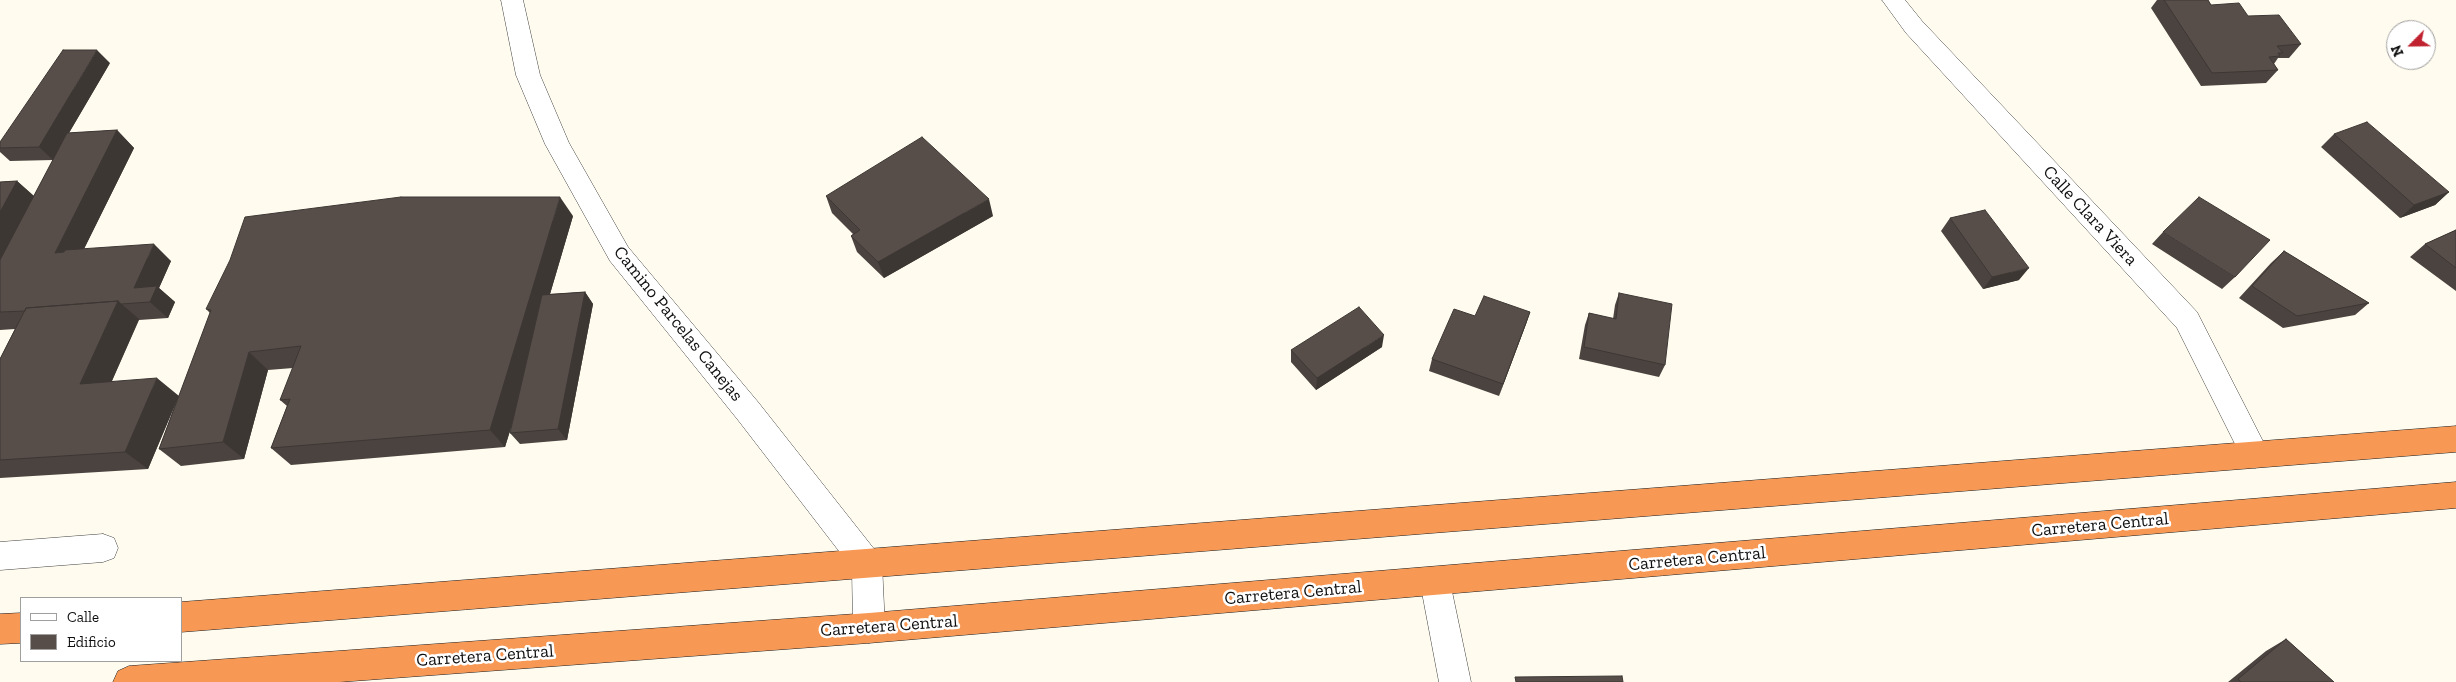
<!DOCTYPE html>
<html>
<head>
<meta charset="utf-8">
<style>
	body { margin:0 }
	#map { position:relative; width:2456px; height:682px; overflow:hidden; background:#fffbee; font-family:"Zilla Slab",serif }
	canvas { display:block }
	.legend { position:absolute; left:20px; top:597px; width:162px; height:65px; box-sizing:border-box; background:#fff; border:1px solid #9f9f9f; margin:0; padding:6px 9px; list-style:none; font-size:15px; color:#0e0e0e }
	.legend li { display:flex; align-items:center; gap:10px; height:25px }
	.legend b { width:25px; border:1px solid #9f9f9f }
	.north { position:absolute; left:2386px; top:20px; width:50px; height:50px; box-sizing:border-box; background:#fff; border:1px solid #9f9f9f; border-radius:50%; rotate:247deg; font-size:14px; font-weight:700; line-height:20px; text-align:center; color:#0e0e0e }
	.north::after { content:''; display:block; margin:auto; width:18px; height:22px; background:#c12230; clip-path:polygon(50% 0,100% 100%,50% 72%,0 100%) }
</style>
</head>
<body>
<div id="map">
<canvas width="2456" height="682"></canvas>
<ul class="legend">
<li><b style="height:6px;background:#fff"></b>Calle</li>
<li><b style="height:14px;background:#574e4a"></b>Edificio</li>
</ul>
<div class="north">N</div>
</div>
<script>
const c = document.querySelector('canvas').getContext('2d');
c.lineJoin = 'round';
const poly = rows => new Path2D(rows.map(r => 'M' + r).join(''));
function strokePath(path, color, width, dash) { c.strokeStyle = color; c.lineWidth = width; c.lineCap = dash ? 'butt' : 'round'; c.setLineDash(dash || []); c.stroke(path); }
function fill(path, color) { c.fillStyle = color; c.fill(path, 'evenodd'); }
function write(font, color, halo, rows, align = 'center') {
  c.font = font + ' "Zilla Slab",serif'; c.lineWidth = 5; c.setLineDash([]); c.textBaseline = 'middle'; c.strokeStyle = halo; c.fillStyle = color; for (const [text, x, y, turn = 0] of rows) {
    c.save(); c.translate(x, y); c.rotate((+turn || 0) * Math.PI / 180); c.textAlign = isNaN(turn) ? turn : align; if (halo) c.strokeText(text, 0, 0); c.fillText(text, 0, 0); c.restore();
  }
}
const minor = poly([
	[501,0,523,0,540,75,569,143,628,247,758,402,878,554,882,564,885,628,880,639,869,643,858,639,853,628,852,568,738,420,610,261,545,144,516,75,501,0],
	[1882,0,1905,0,1922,21,2197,312,2270,455,2265,464,2255,468,2245,464,2177,328,1906,33,1882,0],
	[103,534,114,538,118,548,114,558,103,562,0,570,0,542,103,534],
	[1435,568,1446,572,1450,582,1471,682,1439,682,1420,582,1424,572,1435,568]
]);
const highway = poly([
	[2456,426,2456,452,181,632,181,602,2456,426],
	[2456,482,2456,508,869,643,339,682,113,682,118,671,129,666,869,613,2456,482],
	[21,613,21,643,0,644,0,614,21,613]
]);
strokePath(minor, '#414141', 1);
strokePath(highway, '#1f1f1f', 1);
fill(minor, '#fff');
fill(highway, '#f79854');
fill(poly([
	[2157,0,2208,0,2211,5,2248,16,2301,44,2289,58,2278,58,2274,64,2278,70,2266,83,2201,86,2151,8],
	[110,63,69,133,117,130,134,148,84,249,171,261,159,288,175,302,168,318,139,320,112,381,179,396,210,313,206,309,573,216,550,294,585,292,593,304,567,440,520,444,510,433,513,422,505,447,291,465,271,448,287,406,280,400,293,368,268,370,244,459,181,466,159,449,178,397,148,469,0,478,0,359,15,329,0,330,0,182,17,181,34,196,53,160,10,161,0,152,0,142],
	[2334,134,2449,192,2435,205,2400,218,2321,147],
	[826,196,993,216,884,278,857,252,851,236,853,234,832,213],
	[1950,218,2019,280,1983,289,1941,231],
	[2456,230,2456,291,2410,257,2425,244],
	[2163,232,2235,277,2222,289,2152,244],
	[2284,251,2369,303,2355,315,2283,328,2239,298,2271,263],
	[1619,293,1665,365,1659,377,1579,359,1585,325,1589,313,1613,319,1615,305],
	[1530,312,1526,324,1499,396,1429,371,1432,359,1475,316],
	[1382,347,1316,390,1291,362,1291,350],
	[2286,639,2334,682,2228,682,2266,651]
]), '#4b4340');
fill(poly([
	[97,50,110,63,53,160,39,147],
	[117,130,134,148,74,269,55,253],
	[17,181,36,198,0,265,0,212],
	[2449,192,2435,205,2400,218,2414,205],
	[560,197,573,216,505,447,490,430],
	[989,199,993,216,884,278,878,262],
	[154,244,171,261,159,288,175,302,168,318,134,288],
	[2029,268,2019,280,1983,289,1992,277],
	[585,292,593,304,567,440,558,429],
	[118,301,139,319,103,401,80,384],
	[1530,312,1526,324,1499,396,1503,384],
	[1384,335,1382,347,1316,390,1317,378],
	[249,352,268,370,244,459,223,442],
	[157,378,179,396,148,469,125,452]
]), '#3d3734');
const building = poly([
	[2164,0,2208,0,2211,5,2239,3,2248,16,2279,15,2301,44,2277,46,2283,53,2278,53,2280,56,2269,57,2278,70,2212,73,2164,0],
	[63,50,97,50,39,147,0,148,0,142,63,50],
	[2367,122,2449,192,2414,205,2334,134,2367,122],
	[117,130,55,253,64,252,65,250,154,244,134,288,157,286,150,302,121,304,118,301,26,308,25,311,0,312,0,260,67,133,117,130],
	[922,137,989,199,878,262,851,236,860,230,826,196,922,137],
	[17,181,0,212,0,182,17,181],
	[401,197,560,197,490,430,271,448,290,399,280,400,301,346,249,352,223,442,159,449,211,310,206,309,230,260,245,217,401,197],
	[2199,197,2270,240,2235,277,2163,232,2199,197],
	[1985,210,2029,268,1992,277,1950,218,1985,210],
	[2456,230,2456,268,2425,244,2456,230],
	[2284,251,2369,303,2297,316,2252,286,2284,251],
	[585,292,558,429,510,433,542,295,585,292],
	[1619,293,1672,304,1665,365,1584,347,1589,313,1616,319,1619,293],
	[1484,296,1530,312,1503,384,1432,359,1454,309,1475,316,1484,296],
	[118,301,80,384,157,378,125,452,0,460,0,359,26,308,118,301],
	[1359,307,1384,335,1317,378,1291,350,1359,307],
	[2286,639,2334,682,2241,682,2238,679,2286,639],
	[1622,676,1623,682,1516,682,1515,677,1622,676]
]);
fill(building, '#574e4a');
strokePath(building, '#3d3734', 1);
write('18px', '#0e0e0e', '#fff', [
	["Calle Clara Viera",2090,216,47],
	["Camino Parcelas Canejas",678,324,51],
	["Carretera Central",2100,525,-5],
	["Carretera Central",1697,559,-5],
	["Carretera Central",1293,593,-5],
	["Carretera Central",889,626,-4],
	["Carretera Central",485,656,-4]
]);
</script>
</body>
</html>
